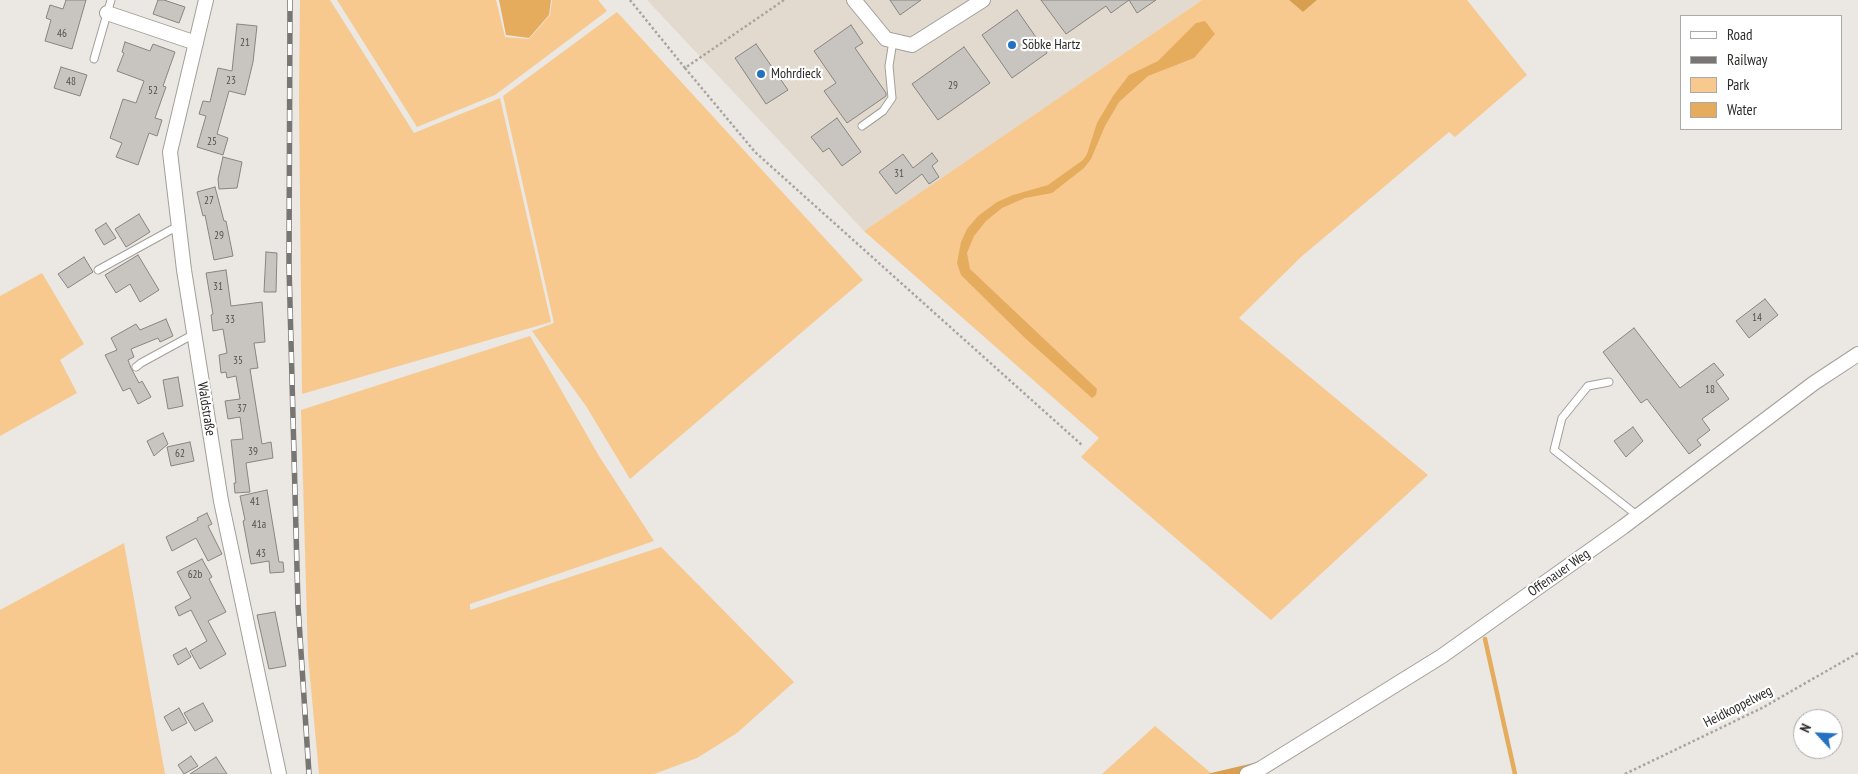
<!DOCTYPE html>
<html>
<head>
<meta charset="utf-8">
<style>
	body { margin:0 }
	#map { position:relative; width:1858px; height:774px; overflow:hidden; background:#ebe7e2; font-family:"PT Sans Narrow",sans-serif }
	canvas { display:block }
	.legend { position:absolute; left:1680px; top:15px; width:162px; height:115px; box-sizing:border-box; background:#fff; border:1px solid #abaaa9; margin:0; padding:6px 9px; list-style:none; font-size:15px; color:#2c2b29 }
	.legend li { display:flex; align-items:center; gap:10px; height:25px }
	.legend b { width:25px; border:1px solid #abaaa9 }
	.north { position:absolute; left:1793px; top:709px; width:50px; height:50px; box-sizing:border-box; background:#fff; border:1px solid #abaaa9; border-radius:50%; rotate:295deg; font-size:14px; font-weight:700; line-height:20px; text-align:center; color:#2c2b29 }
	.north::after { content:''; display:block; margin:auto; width:18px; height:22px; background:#2371c0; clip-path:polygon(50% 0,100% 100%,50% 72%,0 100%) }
</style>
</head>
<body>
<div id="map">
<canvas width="1858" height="774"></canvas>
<ul class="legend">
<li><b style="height:6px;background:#fff"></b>Road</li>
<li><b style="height:6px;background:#787673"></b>Railway</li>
<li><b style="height:14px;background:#f7c98e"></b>Park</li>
<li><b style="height:14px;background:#e6ac5e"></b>Water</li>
</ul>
<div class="north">N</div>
</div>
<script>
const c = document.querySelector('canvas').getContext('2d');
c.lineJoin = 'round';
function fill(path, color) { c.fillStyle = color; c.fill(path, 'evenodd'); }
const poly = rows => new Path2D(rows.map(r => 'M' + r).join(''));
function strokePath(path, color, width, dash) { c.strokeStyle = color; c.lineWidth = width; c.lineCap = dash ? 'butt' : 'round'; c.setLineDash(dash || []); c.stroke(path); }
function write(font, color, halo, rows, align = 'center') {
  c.font = font + ' "PT Sans Narrow",sans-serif'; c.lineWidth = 4.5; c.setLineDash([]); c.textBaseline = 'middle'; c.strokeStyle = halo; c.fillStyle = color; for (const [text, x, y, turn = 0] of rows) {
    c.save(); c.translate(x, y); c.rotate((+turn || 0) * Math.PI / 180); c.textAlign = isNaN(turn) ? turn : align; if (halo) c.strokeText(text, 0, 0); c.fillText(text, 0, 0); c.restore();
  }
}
fill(poly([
	[647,0,1202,0,864,231]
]), '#e2dacf');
fill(poly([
	[300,0,330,0,414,133,500,98,551,322,302,394,299,99],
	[337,0,496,0,505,37,529,39,550,15,552,0,598,0,607,11,495,95,417,127],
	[1202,0,1289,0,1303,12,1317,0,1467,0,1527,75,1455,137,1449,132,1301,257,1239,318,1428,475,1271,620,1081,457,1099,438,864,231],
	[617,12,863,280,630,479,586,406,532,331,554,323,503,96],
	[42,273,84,344,60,360,77,393,0,436,0,296],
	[530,336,599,456,654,541,470,604,470,610,661,547,794,682,737,733,697,758,654,774,319,774,308,656,301,410],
	[124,543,165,774,0,774,0,610],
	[1155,726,1211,773,1208,774,1102,774]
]), '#f7c98e');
fill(poly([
	[1289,0,1317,0,1303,12],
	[1258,762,1261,774,1208,774,1211,773]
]), '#d89f50');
fill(poly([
	[499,0,551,0,549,15,529,38,506,35],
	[1205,21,1215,34,1194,58,1148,76,1119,102,1105,126,1091,159,1084,168,1052,193,1025,198,1002,208,986,221,974,236,967,253,970,269,1097,389,1096,395,1092,398,1025,338,961,275,957,263,961,242,967,229,978,216,997,202,1013,195,1048,185,1083,160,1087,154,1097,123,1113,96,1129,75,1158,61,1196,23]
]), '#e6ac5e');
strokePath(poly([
	[1485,639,1515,774]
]), '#e6ac5e', 4.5);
const building = poly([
	[66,0,86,0,72,49,45,41,51,20,46,18,50,5,63,9,66,0],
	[158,0,164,0,185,7,179,23,153,14,158,0],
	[890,0,921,0,900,15,890,0],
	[1041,0,1156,0,1137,13,1129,0,1111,13,1106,6,1066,34,1041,0],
	[1017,10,1047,53,1012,78,982,35,1017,10],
	[237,24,257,26,253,62,245,95,229,91,217,134,228,138,223,155,197,147,206,116,199,114,203,101,210,102,218,68,232,71,237,24],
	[851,25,863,43,855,48,886,93,886,96,847,123,824,91,836,83,814,51,851,25],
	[125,42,150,51,153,44,175,52,163,86,166,87,155,118,162,120,157,136,149,133,138,165,116,157,122,143,110,138,123,99,136,103,144,81,117,71,124,53,122,52,125,42],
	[756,44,788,90,766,104,735,58,756,44],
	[964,47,990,83,938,120,912,84,964,47],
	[61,67,87,75,80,96,54,88,61,67],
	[837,118,861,152,842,166,829,148,823,152,811,137,837,118],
	[932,153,938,161,932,166,939,177,929,184,922,174,896,194,879,172,903,154,913,168,932,153],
	[223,157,242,162,237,188,219,189,218,179,223,157],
	[215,187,224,221,226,221,233,256,214,260,205,215,203,216,197,192,215,187],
	[139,214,150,232,126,247,115,229,139,214],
	[106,223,116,238,104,245,95,230,106,223],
	[266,252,277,253,276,292,264,292,266,252],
	[138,255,159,290,140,302,130,284,116,293,105,275,138,255],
	[84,257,93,272,68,288,58,274,84,257],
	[226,270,231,306,262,302,265,342,254,343,258,368,250,369,262,444,271,442,273,458,246,463,250,492,235,493,234,483,236,483,231,440,243,439,240,417,228,419,225,401,240,399,236,376,227,378,226,372,221,373,219,355,227,353,223,329,213,331,211,315,213,314,206,273,226,270],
	[1765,299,1778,315,1749,338,1736,321,1765,299],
	[166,319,173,336,160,342,158,338,131,349,134,357,128,360,131,368,139,383,142,381,151,397,138,404,130,388,123,391,105,355,117,350,111,338,136,324,140,330,166,319],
	[1634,328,1680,388,1714,363,1724,375,1716,381,1729,399,1702,419,1710,430,1697,440,1701,445,1689,454,1647,399,1641,403,1603,352,1634,328],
	[178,377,183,406,168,409,163,380,178,377],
	[1633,427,1643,441,1626,457,1614,441,1633,427],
	[163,433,168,444,154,456,147,441,163,433],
	[190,442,194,461,171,466,167,447,190,442],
	[267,490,279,562,283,562,284,572,270,573,269,561,251,564,243,521,245,520,240,496,267,490],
	[207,513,212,524,208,526,222,554,208,561,196,538,172,551,166,537,198,520,197,518,207,513],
	[202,559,212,577,209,579,226,612,208,621,226,654,200,669,190,651,207,641,191,610,179,616,175,607,191,598,177,572,202,559],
	[275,612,286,666,269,669,257,615,275,612],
	[186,648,191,657,178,665,173,655,186,648],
	[203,703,213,721,195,731,184,713,203,703],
	[179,708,187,723,172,731,164,717,179,708],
	[191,756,198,766,184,774,178,765,191,756],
	[216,757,227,774,190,774,216,757]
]);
fill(building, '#c8c5c0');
strokePath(building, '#888581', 1);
const service = poly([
	[94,59,111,0],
	[862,126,883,111,892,98,889,66,893,41],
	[98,270,178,226],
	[136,367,141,363,194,334],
	[1609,382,1588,386,1562,418,1554,450,1638,516]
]);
const minor = poly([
	[206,0,170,152,184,270,221,501,279,774],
	[854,0,886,39,912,45,983,0],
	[107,13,196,43],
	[1247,774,1260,769,1442,656,1623,527,1814,383,1858,354]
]);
strokePath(service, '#a3a09b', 9);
strokePath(minor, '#a3a09b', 16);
strokePath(poly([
	[630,0,685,68,784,0],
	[685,68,755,152,1083,446],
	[1625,774,1762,708,1858,653]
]), '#a8a5a1', 2.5, [2.5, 2.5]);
strokePath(service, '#fff', 7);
strokePath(minor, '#fff', 14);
const rail = poly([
	[290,0,289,266,298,606,309,774]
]);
strokePath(rail, '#787673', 5.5);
strokePath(rail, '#fff', 4, [11]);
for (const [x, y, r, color] of [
	[1012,45,5,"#2371c0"],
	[761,74,5,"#2371c0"]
]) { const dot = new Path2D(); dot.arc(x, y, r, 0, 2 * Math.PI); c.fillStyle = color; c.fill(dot); strokePath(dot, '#fff', 2); }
write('11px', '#53524f', null, [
	["46",62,34],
	["21",245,43],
	["23",231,81],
	["48",71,82],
	["29",953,86],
	["52",153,91],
	["25",212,142],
	["31",899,174],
	["27",209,201],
	["29",219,236],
	["31",218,287],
	["14",1757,318],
	["33",230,320],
	["35",238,361],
	["18",1710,390],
	["37",242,409],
	["39",253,452],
	["62",180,454],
	["41",255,502],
	["41a",259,525],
	["43",261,554],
	["62b",195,575]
]);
write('14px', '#2c2b29', '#fff', [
	["Söbke Hartz",1022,45],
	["Mohrdieck",771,74]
], 'left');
write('14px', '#2c2b29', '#fff', [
	["Waldstraße",206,409,81],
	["Offenauer Weg",1559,573,-35],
	["Heidkoppelweg",1738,707,-27]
]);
</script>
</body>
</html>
